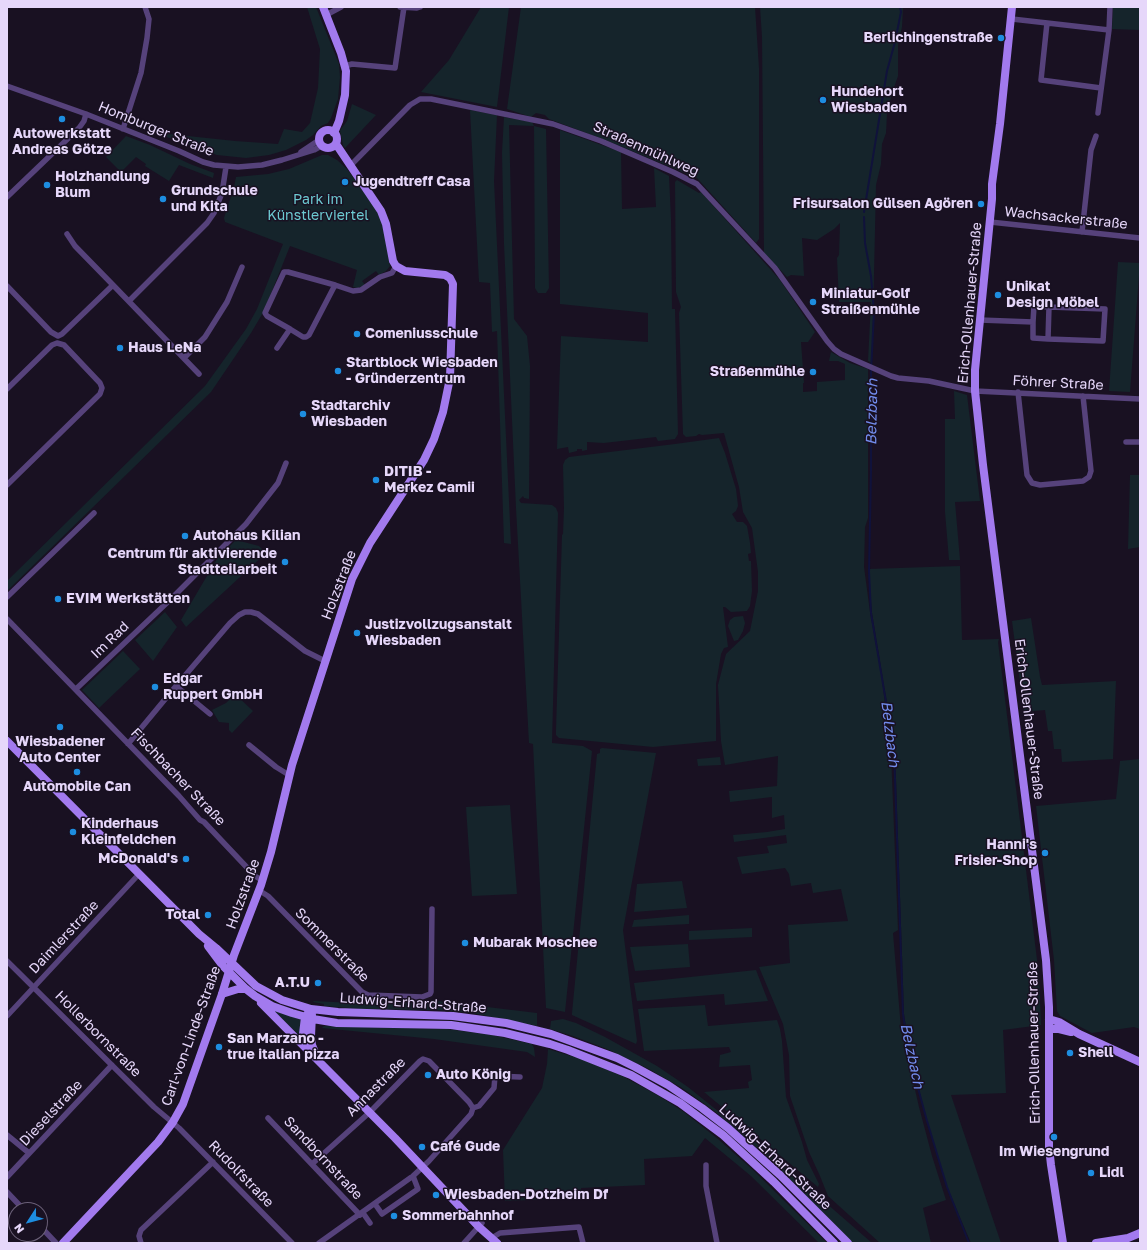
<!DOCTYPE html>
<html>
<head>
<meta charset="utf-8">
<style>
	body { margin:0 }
	#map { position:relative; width:1147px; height:1250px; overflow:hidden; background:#191122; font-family:"Golos Text",sans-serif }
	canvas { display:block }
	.frame { position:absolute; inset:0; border:8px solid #e6d7fa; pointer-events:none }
	.north { position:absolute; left:8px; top:1202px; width:40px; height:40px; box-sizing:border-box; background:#191122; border:1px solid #6b6078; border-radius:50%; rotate:234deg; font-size:11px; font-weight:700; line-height:16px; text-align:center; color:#e6d7fa }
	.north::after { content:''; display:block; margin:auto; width:14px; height:18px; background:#1d8de0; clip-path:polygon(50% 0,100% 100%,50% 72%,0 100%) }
</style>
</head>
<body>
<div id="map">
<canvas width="1147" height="1250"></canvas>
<div class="frame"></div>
<div class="north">N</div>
</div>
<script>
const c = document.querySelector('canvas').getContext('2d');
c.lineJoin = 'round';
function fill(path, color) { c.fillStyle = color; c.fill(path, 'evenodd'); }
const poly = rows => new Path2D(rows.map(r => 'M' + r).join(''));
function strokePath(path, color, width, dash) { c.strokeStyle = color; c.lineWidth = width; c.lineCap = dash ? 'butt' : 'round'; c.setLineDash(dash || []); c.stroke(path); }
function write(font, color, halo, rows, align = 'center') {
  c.font = font + ' "Golos Text",sans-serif'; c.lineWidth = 3; c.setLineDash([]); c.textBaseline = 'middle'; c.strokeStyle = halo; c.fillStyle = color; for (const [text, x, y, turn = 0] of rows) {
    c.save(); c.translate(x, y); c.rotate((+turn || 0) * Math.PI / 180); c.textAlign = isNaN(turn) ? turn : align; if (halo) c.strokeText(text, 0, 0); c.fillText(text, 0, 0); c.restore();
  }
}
fill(poly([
	[307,7,316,7,339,64,340,77,338,99,331,118,328,123,321,126,313,135,306,140,286,150,269,155,246,158,217,155,164,136,169,134,235,141,278,144,284,129,302,132,310,123,318,88,320,49],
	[481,7,509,7,497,107,421,92,449,60],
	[521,7,755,7,759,68,759,239,756,243,697,178,608,141,549,119,545,115,536,113,531,117,507,109],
	[760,7,903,7,902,27,898,45,898,76,892,93,887,114,886,133,882,144,881,164,876,185,872,363,868,361,871,302,839,302,837,258,839,255,840,223,834,229,817,240,802,238,804,276,791,275,787,277,764,253,762,37],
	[1113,7,1140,7,1140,30,1112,29],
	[352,104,376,115,345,148,343,145,340,131,341,129,347,121],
	[470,110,497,115,494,181,511,544,504,543,497,331,492,332,490,283,479,282],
	[504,117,532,122,534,126,546,129,549,288,546,293,538,293,535,288,534,126,509,125,514,319,527,336,530,366,529,499,524,498,523,496,519,500,521,503,552,505,556,508,558,513,552,743,583,746,592,751,565,1012,546,1008,533,744,529,743,516,508,504,244,502,153],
	[560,130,621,152,622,209,656,207,654,168,669,176,671,219,672,309,675,309,678,434,675,439,658,441,656,437,604,443,587,442,587,450,582,451,582,449,577,449,577,451,569,453,568,447,557,449,561,336,648,342,648,313,560,304],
	[126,136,150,145,190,164,214,173,213,178,179,165,169,181,145,166,146,164,136,157,121,172,106,157],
	[322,155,328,155,337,160,347,169,375,207,381,220,384,231,390,266,386,271,379,275,376,271,362,281,365,285,358,288,353,287,357,270,290,246,264,311,251,333,211,392,7,591,7,581,205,386,246,329,257,309,283,244,225,222,224,218,234,187,236,177,268,174,289,169],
	[677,180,699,193,701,192,780,280,815,332,808,342,801,342,804,383,803,383,803,392,817,391,817,382,845,380,845,364,838,361,829,361,831,352,850,363,868,369,868,518,865,527,864,567,870,612,882,679,891,753,898,930,893,933,901,1029,919,1107,932,1156,946,1200,923,1208,931,1243,880,1243,828,1196,820,1176,809,1152,790,1096,789,1055,783,1024,759,967,790,963,788,925,848,921,841,889,813,893,811,883,791,886,789,874,785,868,742,874,737,857,769,853,767,846,787,843,786,835,734,842,733,835,767,832,785,829,784,815,772,818,772,797,730,802,729,791,777,786,778,756,725,765,721,741,718,685,726,654,750,631,758,591,758,572,752,528,743,512,739,487,724,433,702,435,699,434,696,436,686,437,683,434,679,313,681,307,676,292,675,182],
	[1118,262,1140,263,1130,392,1109,391],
	[954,391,967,395,980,501,955,502,960,560,949,560,945,512,945,419,955,419],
	[719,438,725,453,736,489,738,506,736,511,732,514,737,522,743,522,747,526,750,543,751,553,748,554,749,561,751,561,752,591,750,606,747,611,731,612,725,607,723,607,728,647,724,648,721,654,716,684,716,741,653,747,559,738,556,735,556,730,562,535,563,534,564,508,563,465,565,460,569,457,675,444],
	[1130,475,1140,475,1140,547,1128,549],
	[236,540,259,546,266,553,186,627,181,620,217,559],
	[960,566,962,640,999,639,998,642,1039,976,1041,1025,1003,1030,1006,1093,951,1095,1001,1243,971,1243,947,1187,927,1121,910,1055,904,1014,895,752,872,613,868,569],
	[165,612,177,627,153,661,135,640],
	[743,616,745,623,743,631,738,640,734,641,728,626,730,620,734,617],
	[1031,618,1040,677,1042,685,1116,681,1113,759,1062,762,1061,749,1054,749,1052,731,1048,731,1045,710,1024,712,1012,621],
	[123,651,140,669,99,708,82,690],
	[235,694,253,711,232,733,229,730,229,723,219,722,212,710,226,703],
	[602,748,656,753,623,930,637,1041,636,1044,572,1015,572,1013,597,754,600,753,600,749],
	[720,757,721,765,698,766,697,759],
	[1140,759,1140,1029,1134,1027,1092,1033,1060,1016,1057,1011,1054,960,1036,806,1116,799,1120,761],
	[510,805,517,894,472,896,466,807],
	[682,881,687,908,634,912,637,884],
	[689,915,689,924,632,927,634,920],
	[752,928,752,937,689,940,689,931],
	[688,944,690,967,635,971,630,947],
	[756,970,768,1001,725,1005,724,994,637,1001,634,983],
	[359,996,363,999,375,1001,431,1004,437,1003,437,1001,537,1013,537,1026,472,1013,438,1010,361,1009,324,1006,324,1004,313,1002,314,1001,353,1003],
	[705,1005,708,1026,777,1020,780,1029,782,1041,786,1097,802,1142,807,1160,819,1184,818,1187,704,1092,749,1088,748,1082,752,1080,750,1065,719,1067,720,1055,731,1052,729,1047,644,1051,638,1009],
	[272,1009,302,1020,301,1037],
	[563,1019,576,1023,605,1037,657,1066,688,1087,749,1136,872,1243,852,1243,776,1165,747,1139,717,1113,682,1088,647,1068,607,1049,573,1036,550,1029,551,1021],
	[324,1026,447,1029,492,1035,532,1044,534,1048,535,1057,527,1052,434,1039,322,1028],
	[548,1049,584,1060,624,1077,659,1096,684,1112,718,1139,752,1169,827,1243,819,1243,751,1176,705,1138,692,1156,644,1159,645,1185,581,1188,581,1198,505,1201,503,1150,542,1088,547,1064]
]), '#15242b');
strokePath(poly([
	[864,212,887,71,895,42,901,12,900,7],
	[864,217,865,243,871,276,874,312,871,372,871,471,869,572,871,613,894,749,903,1014,909,1055,927,1121,947,1187,969,1243]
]), '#10123b', 2);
strokePath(poly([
	[400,7,417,8,420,7],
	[326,15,341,7],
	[1012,19,1109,30],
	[1047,23,1041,80,1101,88],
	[345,66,352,64,395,68,404,7],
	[7,86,86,114,179,151,203,162,214,165,238,167,262,165,282,160,314,150,321,146],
	[1098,113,1109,30,1110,7],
	[123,129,141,73,147,38,149,19,145,7],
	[301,152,319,140],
	[350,166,410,105,420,99,431,99,553,124,601,141,673,172,697,184,775,268,827,341,834,349,841,354,891,376,898,378,929,381,975,391,1140,399],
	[7,197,79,128,84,121,86,114],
	[990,222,1140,238],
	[1082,232,1091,150,1096,136],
	[67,234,75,246,113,285],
	[335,285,353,291,361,290,380,277,392,273,396,266],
	[7,286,51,332,58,336,62,334,113,285,199,374],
	[129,301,207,223,214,213,222,193,226,167],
	[980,320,1033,322,1034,306,1049,307,1048,339,1033,338,1033,322],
	[1048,339,1103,341,1105,309,1049,307],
	[277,348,290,329,303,337,306,337,309,335,335,285,288,272,284,272,265,313,267,316,290,329],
	[184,358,205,337,227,302,242,267],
	[7,389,52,345,57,343,64,345,100,383,102,388,100,394,7,485],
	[1018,392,1027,475,1032,483,1040,485,1083,481,1089,477,1091,471,1083,396],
	[1126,442,1140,442],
	[7,597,94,513],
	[7,619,179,796,200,820,204,822,255,876,263,881],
	[176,686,210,714],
	[76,689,173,597,246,524,278,483,286,463],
	[128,744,176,686,230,623,239,615,245,612,251,612,258,614,305,651,325,661],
	[249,745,276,767,289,775],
	[260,891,268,896,362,992,368,995,422,997,430,994,431,992,432,909],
	[7,961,154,1107,179,1128,292,1243],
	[7,1016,139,874],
	[473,1108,479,1106,494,1088,495,1076,520,1077],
	[268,1118,360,1215],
	[7,1135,29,1153],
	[312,1164,370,1112,420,1061,423,1059,429,1061,469,1102,473,1108],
	[706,1165,706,1186,717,1243],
	[7,1177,112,1065],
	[7,1192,24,1210],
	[375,1204,382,1214,418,1189,413,1176],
	[363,1213,370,1223],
	[40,1226,56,1243],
	[495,1236,500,1233,579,1227,583,1243],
	[141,1243,139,1236,141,1230,213,1162],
	[319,1243,413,1176,429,1161,471,1114,473,1108],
	[464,1243,482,1223]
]), '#56427b', 5.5);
strokePath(poly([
	[323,7,341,53,346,71,345,95,339,121,334,133],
	[1012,7,1000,124,992,184,992,199,975,370,975,391,983,465,1046,960,1049,1007,1049,1147,1051,1165,1063,1243],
	'319 139a9 9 0 1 1 18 0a9 9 0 1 1-18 0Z',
	[7,741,199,934,216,948,256,986,282,1000,311,1009,338,1012,453,1016,506,1023,551,1034,617,1058,635,1067,668,1085,702,1108,728,1128,780,1175,848,1243],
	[208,946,223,966,246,989,255,996,272,1006,292,1013,313,1019,337,1023,451,1025,505,1033,550,1044,568,1050,631,1075,680,1103,723,1135,774,1182,834,1243],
	[222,994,238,989,246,989],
	[261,1003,395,1138,479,1227,497,1243],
	[312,1015,311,1036,312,1045,317,1057],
	[1049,1019,1059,1022,1079,1034,1140,1062],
	[1049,1029,1059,1029,1071,1032],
	[307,1047,303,1034,305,1017,308,1013],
	[63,1243,158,1142,173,1122,183,1104,222,994,234,955,261,885,271,852,292,765,352,579,370,543,424,460,434,439,443,412,450,378,453,284,450,278,445,275,405,271,396,266,393,261,386,224,381,211,336,144],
	[1096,1243,1128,1238,1140,1233]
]), '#a27aee', 8);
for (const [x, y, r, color] of [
	[1001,38,4,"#1d8de0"],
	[823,100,4,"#1d8de0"],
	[62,119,4,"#1d8de0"],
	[345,182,4,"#1d8de0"],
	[47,185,4,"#1d8de0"],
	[163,199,4,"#1d8de0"],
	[981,204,4,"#1d8de0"],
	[998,295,4,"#1d8de0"],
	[813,302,4,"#1d8de0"],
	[357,334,4,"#1d8de0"],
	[120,348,4,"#1d8de0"],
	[338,371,4,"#1d8de0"],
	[813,372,4,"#1d8de0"],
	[303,414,4,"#1d8de0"],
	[376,480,4,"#1d8de0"],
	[185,536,4,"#1d8de0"],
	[285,562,4,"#1d8de0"],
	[58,599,4,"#1d8de0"],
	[357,633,4,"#1d8de0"],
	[155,687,4,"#1d8de0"],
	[60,727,4,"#1d8de0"],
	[77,772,4,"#1d8de0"],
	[73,832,4,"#1d8de0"],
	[1045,853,4,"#1d8de0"],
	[186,859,4,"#1d8de0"],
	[208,915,4,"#1d8de0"],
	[465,943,4,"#1d8de0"],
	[318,983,4,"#1d8de0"],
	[219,1047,4,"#1d8de0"],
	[1070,1053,4,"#1d8de0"],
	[428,1075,4,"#1d8de0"],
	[1054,1137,4,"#1d8de0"],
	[422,1147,4,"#1d8de0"],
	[1091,1173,4,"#1d8de0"],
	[436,1195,4,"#1d8de0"],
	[394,1216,4,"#1d8de0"]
]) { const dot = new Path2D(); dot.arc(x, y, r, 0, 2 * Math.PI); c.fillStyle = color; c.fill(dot); strokePath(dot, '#191122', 1.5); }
write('bold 14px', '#e6d7fa', '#191122', [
	["Berlichingenstraße",993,38,"right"],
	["Hundehort",831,92],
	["Wiesbaden",831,108],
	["Autowerkstatt",62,134,"center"],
	["Andreas Götze",62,150,"center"],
	["Holzhandlung",55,177],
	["Blum",55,193],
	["Jugendtreff Casa",353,182],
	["Grundschule",171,191],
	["und Kita",171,207],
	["Frisursalon Gülsen Agören",973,204,"right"],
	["Unikat",1006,287],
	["Design Möbel",1006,303],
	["Miniatur-Golf",821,294],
	["Straißenmühle",821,310],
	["Comeniusschule",365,334],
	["Haus LeNa",128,348],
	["Startblock Wiesbaden",346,363],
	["- Gründerzentrum",346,379],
	["Straßenmühle",805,372,"right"],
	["Stadtarchiv",311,406],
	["Wiesbaden",311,422],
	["DITIB -",384,472],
	["Merkez Camii",384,488],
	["Autohaus Kilian",193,536],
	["Centrum für aktivierende",277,554,"right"],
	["Stadtteilarbeit",277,570,"right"],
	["EVIM Werkstätten",66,599],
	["Justizvollzugsanstalt",365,625],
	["Wiesbaden",365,641],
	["Edgar",163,679],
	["Ruppert GmbH",163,695],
	["Wiesbadener",60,742,"center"],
	["Auto Center",60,758,"center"],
	["Automobile Can",77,787,"center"],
	["Kinderhaus",81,824],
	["Kleinfeldchen",81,840],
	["Hanni's",1037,845,"right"],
	["Frisier-Shop",1037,861,"right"],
	["McDonald's",178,859,"right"],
	["Total",200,915,"right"],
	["Mubarak Moschee",473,943],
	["A.T.U",310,983,"right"],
	["San Marzano -",227,1039],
	["true italian pizza",227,1055],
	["Shell",1078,1053],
	["Auto König",436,1075],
	["Café Gude",430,1147],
	["Im Wiesengrund",1054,1152,"center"],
	["Lidl",1099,1173],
	["Wiesbaden-Dotzheim Df",444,1195],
	["Sommerbahnhof",402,1216]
], 'left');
write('14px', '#e6d7fa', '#191122', [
	["Homburger Straße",156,129,22],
	["Straßenmühlweg",646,149,24],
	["Wachsackerstraße",1066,218,6],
	["Erich-Ollenhauer-Straße",970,303,-85],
	["Föhrer Straße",1058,383,3],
	["Holzstraße",339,585,-69],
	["Im Rad",110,640,-44],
	["Erich-Ollenhauer-Straße",1029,719,83],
	["Fischbacher Straße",178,777,46],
	["Holzstraße",243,894,-70],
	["Daimlerstraße",64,937,-47],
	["Sommerstraße",332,945,45],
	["Ludwig-Erhard-Straße",413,1003,4],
	["Hollerbornstraße",98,1034,45],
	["Carl-von-Linde-Straße",191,1036,-70],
	["Erich-Ollenhauer-Straße",1034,1043,-91],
	["Annastraße",376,1087,-45],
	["Dieselstraße",51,1113,-47],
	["Ludwig-Erhard-Straße",775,1157,43],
	["Sandbornstraße",323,1158,47],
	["Rudolfstraße",241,1174,46]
]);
write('14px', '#6cc9d1', '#191122', [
	["Park im",318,200],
	["Künstlerviertel",318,216]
]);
write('italic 15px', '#728ced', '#191122', [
	["Belzbach",872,412,-89],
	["Belzbach",890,734,83],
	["Belzbach",912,1056,78]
]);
</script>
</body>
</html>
